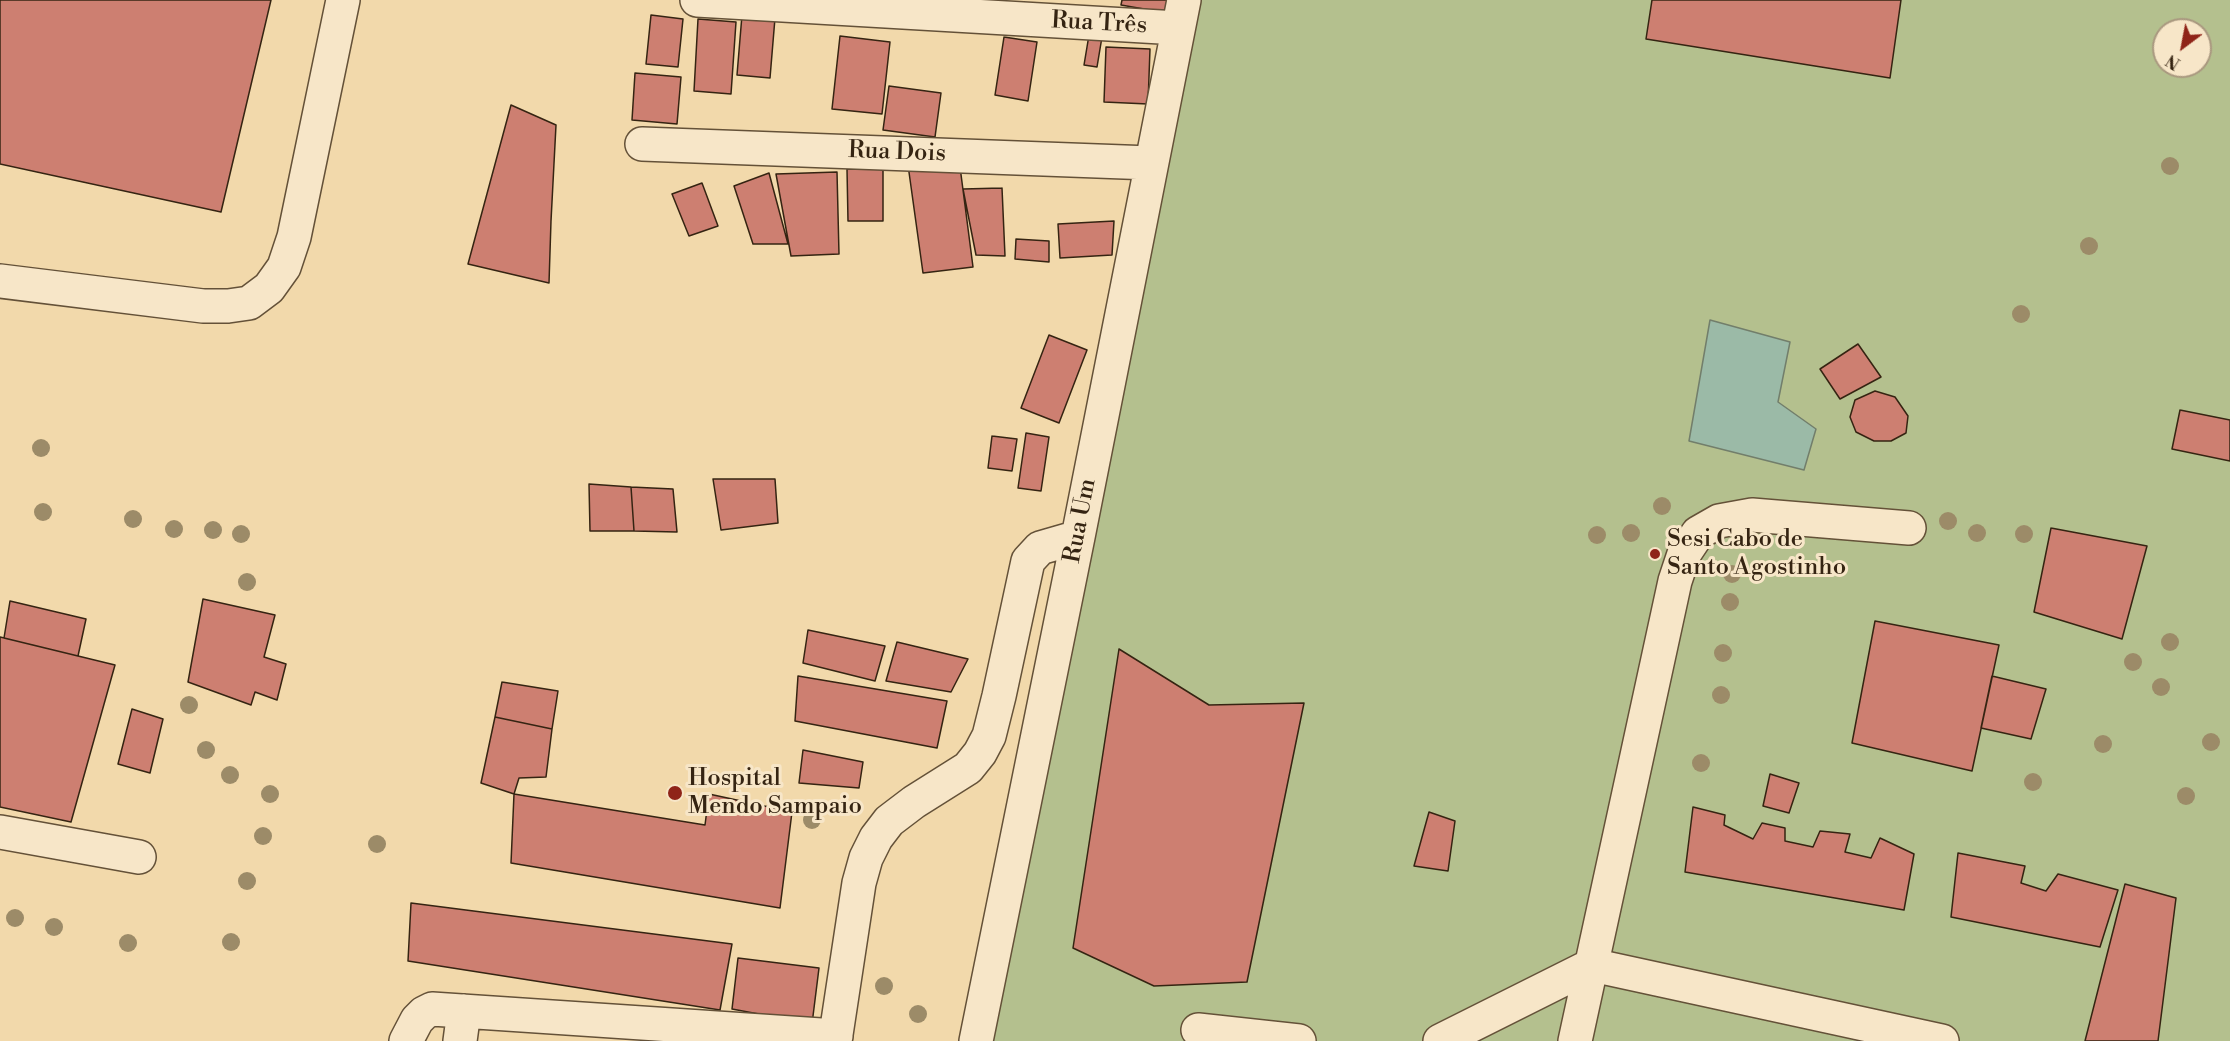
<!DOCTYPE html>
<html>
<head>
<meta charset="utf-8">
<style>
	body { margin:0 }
	#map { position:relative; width:2230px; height:1041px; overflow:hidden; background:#f2d9ab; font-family:"Libre Bodoni",serif }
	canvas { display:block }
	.north { position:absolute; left:2152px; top:18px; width:60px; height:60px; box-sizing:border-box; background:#f7e6c8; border:2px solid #a9987f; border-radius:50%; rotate:212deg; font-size:16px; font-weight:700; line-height:24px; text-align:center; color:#352412 }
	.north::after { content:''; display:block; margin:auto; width:21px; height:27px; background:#8f2418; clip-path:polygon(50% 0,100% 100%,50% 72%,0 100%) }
</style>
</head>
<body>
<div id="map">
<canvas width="2230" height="1041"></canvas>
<div class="north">N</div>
</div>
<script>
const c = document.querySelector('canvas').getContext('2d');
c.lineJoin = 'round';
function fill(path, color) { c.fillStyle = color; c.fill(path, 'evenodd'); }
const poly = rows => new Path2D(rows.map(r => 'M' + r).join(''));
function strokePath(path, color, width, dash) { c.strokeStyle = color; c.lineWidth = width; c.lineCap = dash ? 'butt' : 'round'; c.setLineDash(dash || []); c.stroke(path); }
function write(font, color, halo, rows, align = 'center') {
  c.font = font + ' "Libre Bodoni",serif'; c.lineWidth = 6; c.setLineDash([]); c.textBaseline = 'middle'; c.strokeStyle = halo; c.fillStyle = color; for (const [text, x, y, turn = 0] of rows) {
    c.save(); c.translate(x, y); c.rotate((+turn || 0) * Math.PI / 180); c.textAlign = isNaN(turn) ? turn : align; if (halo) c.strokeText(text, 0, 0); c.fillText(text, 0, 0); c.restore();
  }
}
fill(poly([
	[1193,0,2230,0,2230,1041,979,1041],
	[2164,30,2200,30,2200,66,2164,66]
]), '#b4c08e');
const water = poly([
	[1710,320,1790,342,1778,402,1816,429,1804,470,1689,441,1710,320]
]);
fill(water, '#9bbaa7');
strokePath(water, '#727e6b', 1.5);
const building = poly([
	[0,0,271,0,221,212,0,164,0,0],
	[1122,0,1170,0,1167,13,1121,5,1122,0],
	[1652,0,1901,0,1890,78,1646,39,1652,0],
	[651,15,683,19,678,67,646,64,651,15],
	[742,15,775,18,770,78,737,75,742,15],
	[698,19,736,22,731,94,694,91,698,19],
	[1089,35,1102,37,1097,67,1084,65,1089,35],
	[840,36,890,42,882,114,832,109,840,36],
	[1004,37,1037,42,1028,101,995,95,1004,37],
	[1106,47,1150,49,1148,104,1104,102,1106,47],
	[635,73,681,77,677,124,632,120,635,73],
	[889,86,941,93,935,137,883,130,889,86],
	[511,105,556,125,551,221,549,283,468,264,511,105],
	[959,159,973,267,923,273,908,165,959,159],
	[847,169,883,169,883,221,848,221,847,169],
	[837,172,839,254,791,256,776,174,837,172],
	[769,173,788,244,753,244,734,186,769,173],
	[702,183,718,226,689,236,672,194,702,183],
	[1002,188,1005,256,976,255,963,189,1002,188],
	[1114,221,1112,255,1060,258,1058,224,1114,221],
	[1016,239,1049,241,1049,262,1015,259,1016,239],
	[1049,335,1087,350,1059,423,1021,408,1049,335],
	[1858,344,1881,377,1840,399,1820,369,1858,344],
	[1875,391,1895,397,1908,416,1906,433,1891,441,1874,441,1856,432,1850,417,1855,400,1875,391],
	[2180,410,2230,420,2230,461,2172,449,2180,410],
	[1026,433,1049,437,1041,491,1018,488,1026,433],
	[992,436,1017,439,1012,471,988,468,992,436],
	[713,479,775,479,778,523,721,530,713,479],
	[589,484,631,487,634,531,590,531,589,484],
	[631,487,673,489,677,532,634,531,631,487],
	[2051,528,2147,546,2122,639,2034,612,2051,528],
	[203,599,275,615,264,657,286,664,277,700,255,692,251,705,188,682,203,599],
	[10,601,86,619,78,656,4,638,10,601],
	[1875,621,1999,645,1972,771,1852,743,1875,621],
	[808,630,885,646,875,681,803,663,808,630],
	[0,637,115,665,71,822,0,807,0,637],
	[897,642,968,659,951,692,886,681,897,642],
	[1119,649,1209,705,1304,703,1247,982,1154,986,1073,948,1119,649],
	[798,676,947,701,937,748,795,721,798,676],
	[1992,676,2046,689,2031,739,1981,728,1992,676],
	[502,682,558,691,552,729,495,717,502,682],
	[132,709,163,719,150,773,118,764,132,709],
	[495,717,552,729,546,777,519,778,514,794,481,783,495,717],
	[803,750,863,762,859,788,799,783,803,750],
	[1770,774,1799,783,1789,813,1763,806,1770,774],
	[514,794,705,825,709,794,792,812,780,908,511,863,514,794],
	[1693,807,1725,815,1724,825,1753,839,1762,823,1785,828,1785,841,1813,847,1820,831,1850,834,1845,852,1871,858,1880,838,1914,854,1904,910,1685,872,1693,807],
	[1429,812,1455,821,1448,871,1414,866,1429,812],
	[1958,853,2025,866,2021,883,2046,891,2058,874,2118,890,2100,947,1951,917,1958,853],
	[2125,884,2176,898,2158,1041,2085,1041,2125,884],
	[411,903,732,944,720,1010,408,961,411,903],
	[738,958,819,968,812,1024,732,1009,738,958]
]);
fill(building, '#cd7f71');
strokePath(building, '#352412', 1.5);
const minor = poly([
	[697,0,1178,28],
	[642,144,1151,163],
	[0,281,203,306,228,306,249,303,269,288,284,267,294,237,343,0],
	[0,832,139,857],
	[1198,1030,1299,1041],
	[406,1041,417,1020,424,1013,432,1009,836,1036],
	[460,1041,464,1011],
	[835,1041,859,883,866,858,876,838,889,821,914,802,968,768,980,753,989,736,999,696,1028,561,1040,548,1078,537],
	[976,1041,1078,537,1184,0],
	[1440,1041,1592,965,1942,1041],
	[1575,1041,1675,581,1684,554,1698,533,1719,521,1752,515,1909,528]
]);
strokePath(minor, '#645138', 36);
strokePath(minor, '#f7e6c8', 33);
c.fillStyle = '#9c8b68';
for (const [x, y] of [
	[2170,166],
	[2089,246],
	[2021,314],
	[41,448],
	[1662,506],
	[43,512],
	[133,519],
	[1948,521],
	[174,529],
	[213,530],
	[1631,533],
	[1977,533],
	[241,534],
	[2024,534],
	[1597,535],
	[1732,574],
	[247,582],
	[1730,602],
	[2170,642],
	[1723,653],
	[2133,662],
	[2161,687],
	[1721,695],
	[189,705],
	[2211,742],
	[2103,744],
	[206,750],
	[1701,763],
	[230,775],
	[2033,782],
	[270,794],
	[2186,796],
	[812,820],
	[263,836],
	[377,844],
	[247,881],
	[15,918],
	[54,927],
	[231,942],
	[128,943],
	[884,986],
	[918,1014]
]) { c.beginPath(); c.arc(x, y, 9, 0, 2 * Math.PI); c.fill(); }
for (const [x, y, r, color] of [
	[1655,554,6,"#8f2418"],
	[675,793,8,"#8f2418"]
]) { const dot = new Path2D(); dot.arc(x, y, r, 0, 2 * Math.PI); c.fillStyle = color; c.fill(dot); strokePath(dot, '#f7e6c8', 2); }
write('24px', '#352412', '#f7e6c8', [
	["Rua Três",1099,24,3],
	["Rua Dois",897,153,2],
	["Rua Um",1081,521,-79]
]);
write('24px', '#352412', '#f7e6c8', [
	["Sesi Cabo de",1667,540],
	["Santo Agostinho",1667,568],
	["Hospital",688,779],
	["Mendo Sampaio",688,807]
], 'left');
</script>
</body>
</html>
